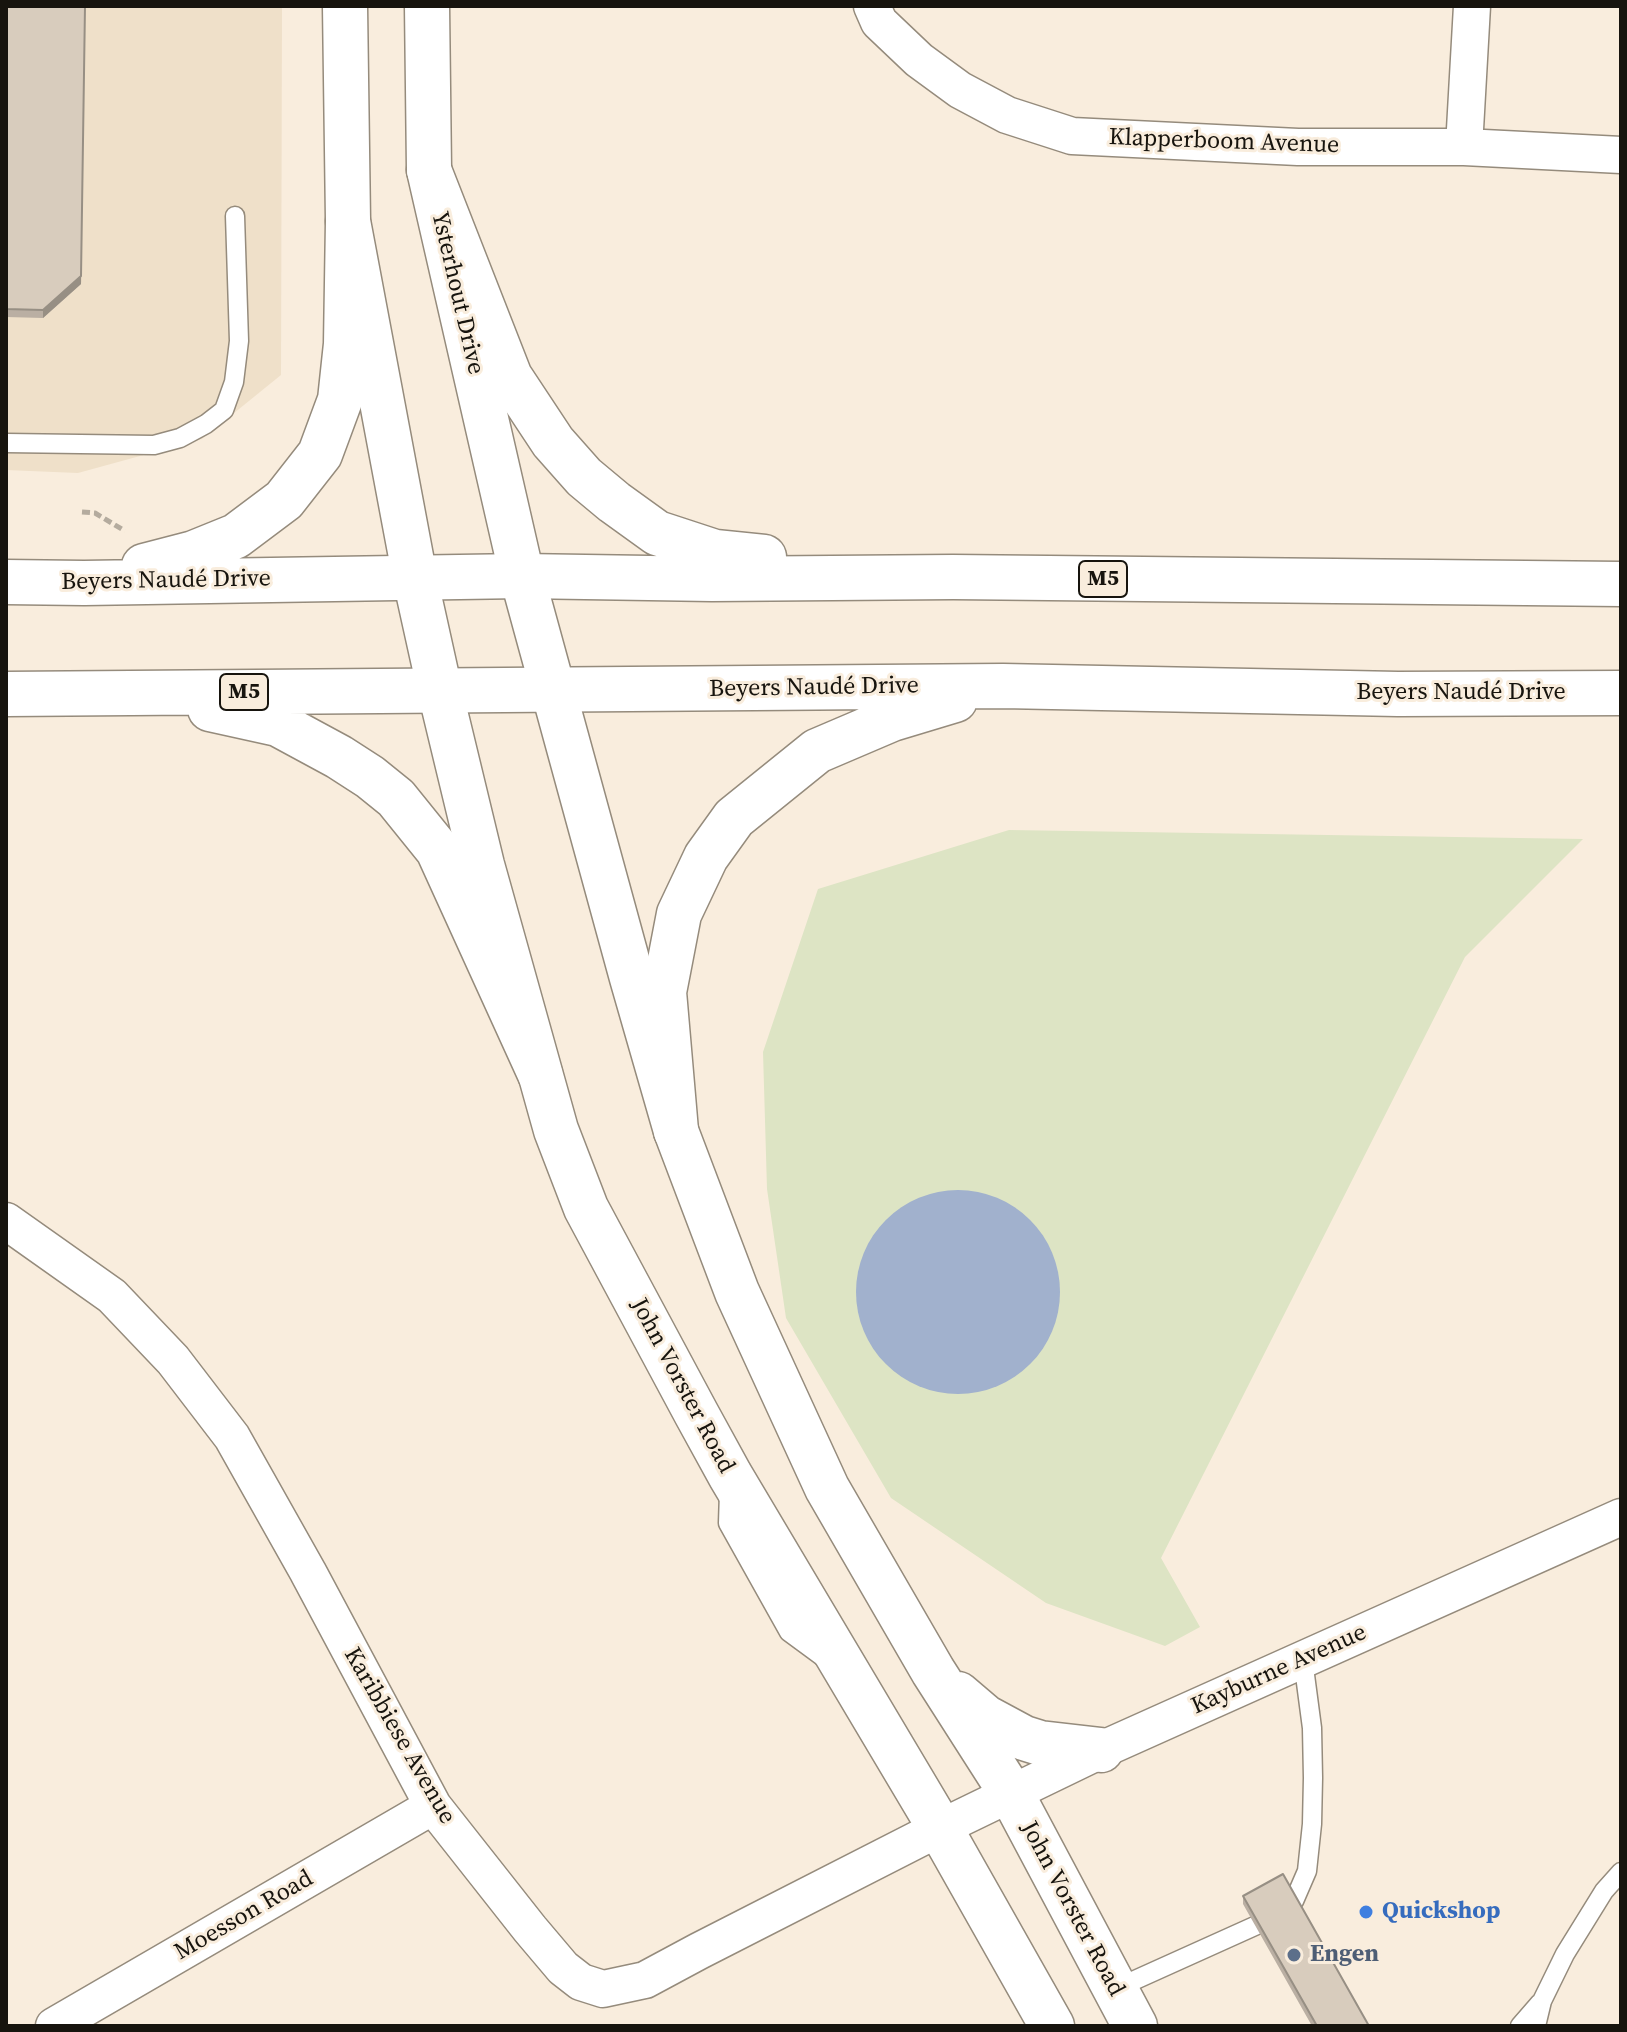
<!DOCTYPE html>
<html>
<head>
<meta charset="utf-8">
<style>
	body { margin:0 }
	#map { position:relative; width:1627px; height:2032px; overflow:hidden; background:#f9eddd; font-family:"Source Serif 4",serif }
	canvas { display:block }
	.frame { position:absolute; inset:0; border:8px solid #17140e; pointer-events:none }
</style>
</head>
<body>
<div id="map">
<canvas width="1627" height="2032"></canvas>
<div class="frame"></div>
</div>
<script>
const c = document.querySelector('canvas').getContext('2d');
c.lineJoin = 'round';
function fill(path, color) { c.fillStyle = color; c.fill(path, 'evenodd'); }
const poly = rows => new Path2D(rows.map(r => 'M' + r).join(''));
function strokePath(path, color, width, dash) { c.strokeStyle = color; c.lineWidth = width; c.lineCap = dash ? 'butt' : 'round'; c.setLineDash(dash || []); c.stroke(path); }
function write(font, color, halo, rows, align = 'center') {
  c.font = font + ' "Source Serif 4",serif'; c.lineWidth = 6; c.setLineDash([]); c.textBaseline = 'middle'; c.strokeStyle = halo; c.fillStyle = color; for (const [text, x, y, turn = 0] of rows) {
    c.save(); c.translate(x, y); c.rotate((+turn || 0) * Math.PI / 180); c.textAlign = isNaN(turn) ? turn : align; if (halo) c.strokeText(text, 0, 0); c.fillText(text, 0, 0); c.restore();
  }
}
fill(poly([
	[6,6,282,6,281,375,202,439,78,473,6,470]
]), '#efe0c9');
fill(poly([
	[1009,830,1583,839,1465,957,1161,1558,1200,1627,1165,1646,1046,1603,891,1498,786,1318,767,1189,763,1052,818,889]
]), '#dde4c4');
fill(poly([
	'856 1292a102 102 0 1 1 204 0a102 102 0 1 1-204 0Z'
]), '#a1b1cd');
const service = poly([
	[6,443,154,445,180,438,206,424,224,410,234,382,239,341,235,216],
	[729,1492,728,1523,789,1632,823,1657],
	[1294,1901,1307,1871,1312,1824,1313,1778,1312,1728,1303,1660],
	[1115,1989,1257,1925],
	[1520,2026,1540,2003],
	[1536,2026,1542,2001,1565,1954,1604,1891,1621,1872]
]);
const minor = poly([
	[872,6,879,22,919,60,960,90,1007,115,1072,136,1298,147,1464,147,1621,155],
	[1464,147,1472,6],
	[6,1221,112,1296,173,1360,232,1437,308,1572,433,1806,530,1929,563,1968,581,1982,603,1989,645,1980,699,1951,940,1828,1101,1750,1621,1517],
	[54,2026,433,1806]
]);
const secondary = poly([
	[345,6,348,221,415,578,440,691,482,865,556,1130,586,1208,696,1413,730,1475,940,1828,1052,2026],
	[427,6,429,170,522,576,632,978,676,1131,737,1292,827,1488,933,1671,1011,1793,1135,2026],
	[958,1694,985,1717,1024,1738,1040,1743,1101,1750]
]);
const primary = poly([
	[429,170,510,377,553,442,584,477,614,502,657,533,715,552,764,557],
	[144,566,194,553,236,536,284,500,320,454,340,400,346,344,348,221],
	[6,582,84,583,522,576,712,579,953,577,1621,584],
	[6,694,1003,686,1398,694,1621,693],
	[210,709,278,724,339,757,370,777,396,798,438,850,540,1074],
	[676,1131,664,992,679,914,706,857,734,818,817,751,892,719,955,700]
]);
strokePath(service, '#958b7c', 21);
strokePath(minor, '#958b7c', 39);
strokePath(secondary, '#958b7c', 47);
strokePath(primary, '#958b7c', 47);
strokePath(poly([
	[82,512,95,513,125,531]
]), '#b4ab9e', 5, [8, 4]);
strokePath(service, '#fff', 18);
strokePath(minor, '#fff', 36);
strokePath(secondary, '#fff', 44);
strokePath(primary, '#fff', 44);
fill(poly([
	[6,6,85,6,81,284,43,318,6,317],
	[1243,1896,1369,2026,1312,2026,1243,1904]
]), '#baafa3');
fill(poly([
	[85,6,81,284,43,318,43,310]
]), '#978f84');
const building = poly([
	[6,6,85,6,81,276,43,310,6,309,6,6],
	[1283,1874,1369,2026,1317,2026,1243,1896,1283,1874]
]);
fill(building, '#d8ccbd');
strokePath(building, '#978f84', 2);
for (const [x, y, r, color] of [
	[1366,1912,8,"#3f7fe0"],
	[1294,1955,8,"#5c6f8a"]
]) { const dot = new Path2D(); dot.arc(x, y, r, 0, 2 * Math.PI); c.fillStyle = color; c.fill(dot); strokePath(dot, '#f9eddd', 3); }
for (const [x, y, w] of [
	[1103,579,48],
	[244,692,48]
]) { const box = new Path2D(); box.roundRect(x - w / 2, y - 18, w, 36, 6); c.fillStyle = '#f9eddd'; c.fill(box); strokePath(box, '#17140e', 2); }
write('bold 22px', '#17140e', null, [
	["M5",1103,579],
	["M5",244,692]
]);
write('24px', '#17140e', '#f9eddd', [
	["Klapperboom Avenue",1224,142,2],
	["Ysterhout Drive",457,293,77],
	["Beyers Naudé Drive",166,581,-1],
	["Beyers Naudé Drive",814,688,-1],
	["Beyers Naudé Drive",1461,693],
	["John Vorster Road",682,1386,62],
	["Kayburne Avenue",1279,1670,-24],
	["Karibbiese Avenue",399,1736,60],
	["John Vorster Road",1072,1909,62],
	["Moesson Road",244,1916,-30]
]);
write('bold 24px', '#366cbe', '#f9eddd', [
	["Quickshop",1382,1912]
], 'left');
write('bold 24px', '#4e5e75', '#f9eddd', [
	["Engen",1310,1955]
], 'left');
</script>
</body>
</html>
